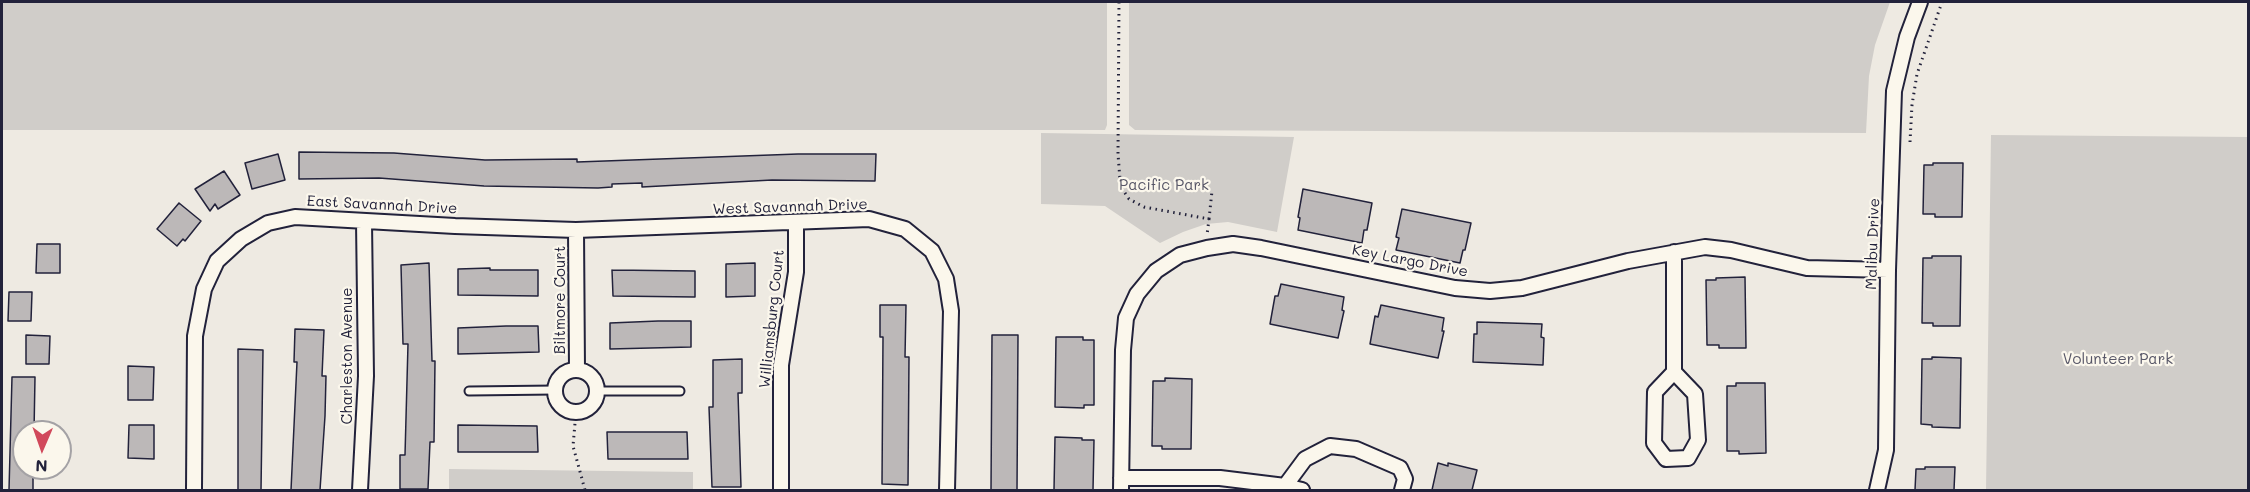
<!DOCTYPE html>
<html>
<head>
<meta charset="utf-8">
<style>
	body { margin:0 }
	#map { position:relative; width:2250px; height:492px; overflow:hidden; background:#eeeae2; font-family:Mali,sans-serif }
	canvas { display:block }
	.frame { position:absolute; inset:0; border:3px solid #22223b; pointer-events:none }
	.north { position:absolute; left:12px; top:420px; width:60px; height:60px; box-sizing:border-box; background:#fbf7ec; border:2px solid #a4a2a5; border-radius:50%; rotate:182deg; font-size:16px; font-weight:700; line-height:24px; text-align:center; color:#22223b }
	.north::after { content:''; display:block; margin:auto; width:21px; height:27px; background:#d1495b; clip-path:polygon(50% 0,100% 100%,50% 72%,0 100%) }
</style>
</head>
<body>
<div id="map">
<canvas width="2250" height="492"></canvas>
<div class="frame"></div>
<div class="north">N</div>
</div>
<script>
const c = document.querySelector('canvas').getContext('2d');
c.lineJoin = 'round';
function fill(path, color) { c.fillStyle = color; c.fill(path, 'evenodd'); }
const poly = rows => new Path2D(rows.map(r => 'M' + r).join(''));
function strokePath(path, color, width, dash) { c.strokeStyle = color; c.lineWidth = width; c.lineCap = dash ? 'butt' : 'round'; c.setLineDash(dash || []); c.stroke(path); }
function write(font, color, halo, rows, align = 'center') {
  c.font = font + ' Mali,sans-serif'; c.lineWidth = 4.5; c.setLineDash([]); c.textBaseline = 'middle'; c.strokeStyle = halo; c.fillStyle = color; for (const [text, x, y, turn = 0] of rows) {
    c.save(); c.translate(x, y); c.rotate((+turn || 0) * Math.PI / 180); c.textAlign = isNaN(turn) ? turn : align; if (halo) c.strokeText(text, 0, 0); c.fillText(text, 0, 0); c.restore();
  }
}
fill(poly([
	[2,2,1107,2,1107,125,1105,130,2,130],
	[1129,2,1890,2,1875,45,1869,76,1866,133,1135,130,1129,125],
	[1041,133,1294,137,1277,232,1228,222,1206,224,1183,232,1160,243,1105,206,1041,204],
	[1991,135,2248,137,2248,490,1986,490],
	[449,469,693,472,693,490,449,490]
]), '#d0cdc9');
const building = poly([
	[299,152,394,153,485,160,577,159,577,162,798,154,876,154,875,181,772,180,642,187,642,183,612,184,612,187,598,188,484,186,379,178,299,179,299,152],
	[278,154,285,180,252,189,245,163,278,154],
	[1933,163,1963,163,1962,217,1935,217,1935,214,1923,214,1924,165,1933,165,1933,163],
	[224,171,240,195,218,209,215,204,210,211,195,189,224,171],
	[1303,189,1372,203,1367,230,1364,230,1362,243,1298,230,1300,218,1298,217,1303,189],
	[179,203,201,221,185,241,183,239,177,246,157,229,179,203],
	[1402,209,1471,223,1465,250,1463,250,1460,263,1396,250,1399,238,1396,237,1402,209],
	[37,244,60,244,60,273,36,273,37,244],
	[1932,256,1961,256,1960,326,1933,326,1933,323,1922,323,1923,258,1932,258,1932,256],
	[429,263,432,361,435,361,434,442,430,442,428,489,400,489,400,455,405,455,408,344,403,344,401,265,429,263],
	[755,263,755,296,726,297,726,264,755,263],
	[490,268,490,270,538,270,538,296,458,295,458,269,490,268],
	[612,270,695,271,695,297,613,296,612,270],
	[1745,277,1746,348,1719,348,1719,345,1707,345,1706,280,1716,280,1716,278,1745,277],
	[1281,284,1344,297,1342,310,1344,311,1338,338,1270,324,1275,296,1278,296,1281,284],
	[9,292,32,292,31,321,8,321,9,292],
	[880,305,906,305,905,357,909,357,908,485,882,484,883,337,880,337,880,305],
	[1381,305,1444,318,1442,331,1444,331,1438,358,1370,344,1375,316,1378,317,1381,305],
	[658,321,691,321,691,347,610,349,610,323,658,321],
	[1477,322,1542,324,1541,337,1544,338,1543,365,1473,362,1474,334,1477,334,1477,322],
	[506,326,538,326,539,352,458,354,458,328,506,326],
	[295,329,324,330,322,376,326,376,325,416,320,490,291,490,297,362,294,362,295,329],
	[26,335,50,336,49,364,26,364,26,335],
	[992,335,1018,335,1017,490,991,490,992,335],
	[1056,337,1083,337,1083,340,1094,340,1094,405,1084,405,1084,408,1055,407,1056,337],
	[238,349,263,350,261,490,238,490,238,349],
	[1932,357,1961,358,1960,428,1932,427,1932,425,1921,424,1922,359,1932,359,1932,357],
	[742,359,742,393,738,393,741,487,712,487,709,407,713,407,713,360,742,359],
	[128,366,154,367,153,400,128,400,128,366],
	[12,377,35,377,34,432,24,432,24,468,33,468,33,490,9,490,12,377],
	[1165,378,1192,379,1191,449,1162,449,1162,446,1152,446,1153,381,1165,381,1165,378],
	[1736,383,1765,383,1766,453,1739,454,1739,451,1727,451,1727,386,1736,386,1736,383],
	[129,425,154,425,154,459,128,458,129,425],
	[458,425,537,426,538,452,458,452,458,425],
	[607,432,687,432,688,459,608,459,607,432],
	[1055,437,1082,438,1082,440,1094,440,1093,490,1054,490,1055,437],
	[1438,463,1448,466,1448,463,1477,470,1472,490,1432,490,1438,463],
	[1925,467,1955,467,1954,490,1915,490,1916,469,1925,469,1925,467]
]);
fill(building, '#bcb8b8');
strokePath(building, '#22223b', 1.5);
const lane = poly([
	[469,391,555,390],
	[597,391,680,391]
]);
const street = poly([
	[576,230,577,370],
	'555 391a21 21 0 1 1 42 0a21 21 0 1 1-42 0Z',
	[1674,372,1695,394,1698,440,1688,458,1666,459,1654,443,1655,392,1674,372,1674,252],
	[1121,478,1220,478,1285,486,1302,490],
	[1285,486,1305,459,1330,446,1356,449,1400,468,1405,479,1402,490],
	[194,490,195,336,204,289,217,261,241,239,268,223,295,217,455,226,576,230,869,219,905,229,932,251,946,279,951,311,947,490],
	[360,490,366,376,364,222],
	[781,490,781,365,796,272,796,222],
	[1121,490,1123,350,1126,318,1137,294,1156,271,1180,255,1207,248,1233,244,1261,248,1455,288,1490,291,1522,288,1628,261,1705,247,1731,250,1807,268,1888,270],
	[1877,490,1886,450,1888,270,1894,91,1907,37,1920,2]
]);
strokePath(lane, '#22223b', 11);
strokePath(street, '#22223b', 18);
strokePath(poly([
	[1119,2,1118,154,1120,180,1123,190,1129,199,1144,207,1209,219,1207,235],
	[1910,142,1912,105,1917,74,1942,2],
	[1209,219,1212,191],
	[576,412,573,446,585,490]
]), '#22223b', 3, [1.5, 4.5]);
strokePath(lane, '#fbf7ec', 7);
strokePath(street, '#fbf7ec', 14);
write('15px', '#565566', '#fbf7ec', [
	["Pacific Park",1164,185],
	["Volunteer Park",2118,359]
]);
write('15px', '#22223b', '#fbf7ec', [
	["East Savannah Drive",382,205,3],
	["West Savannah Drive",790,207,-2],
	["Malibu Drive",1873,244,-88],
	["Key Largo Drive",1410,261,11],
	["Biltmore Court",560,300,-90],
	["Williamsburg Court",772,319,-84],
	["Charleston Avenue",347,356,-90]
]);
</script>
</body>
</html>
